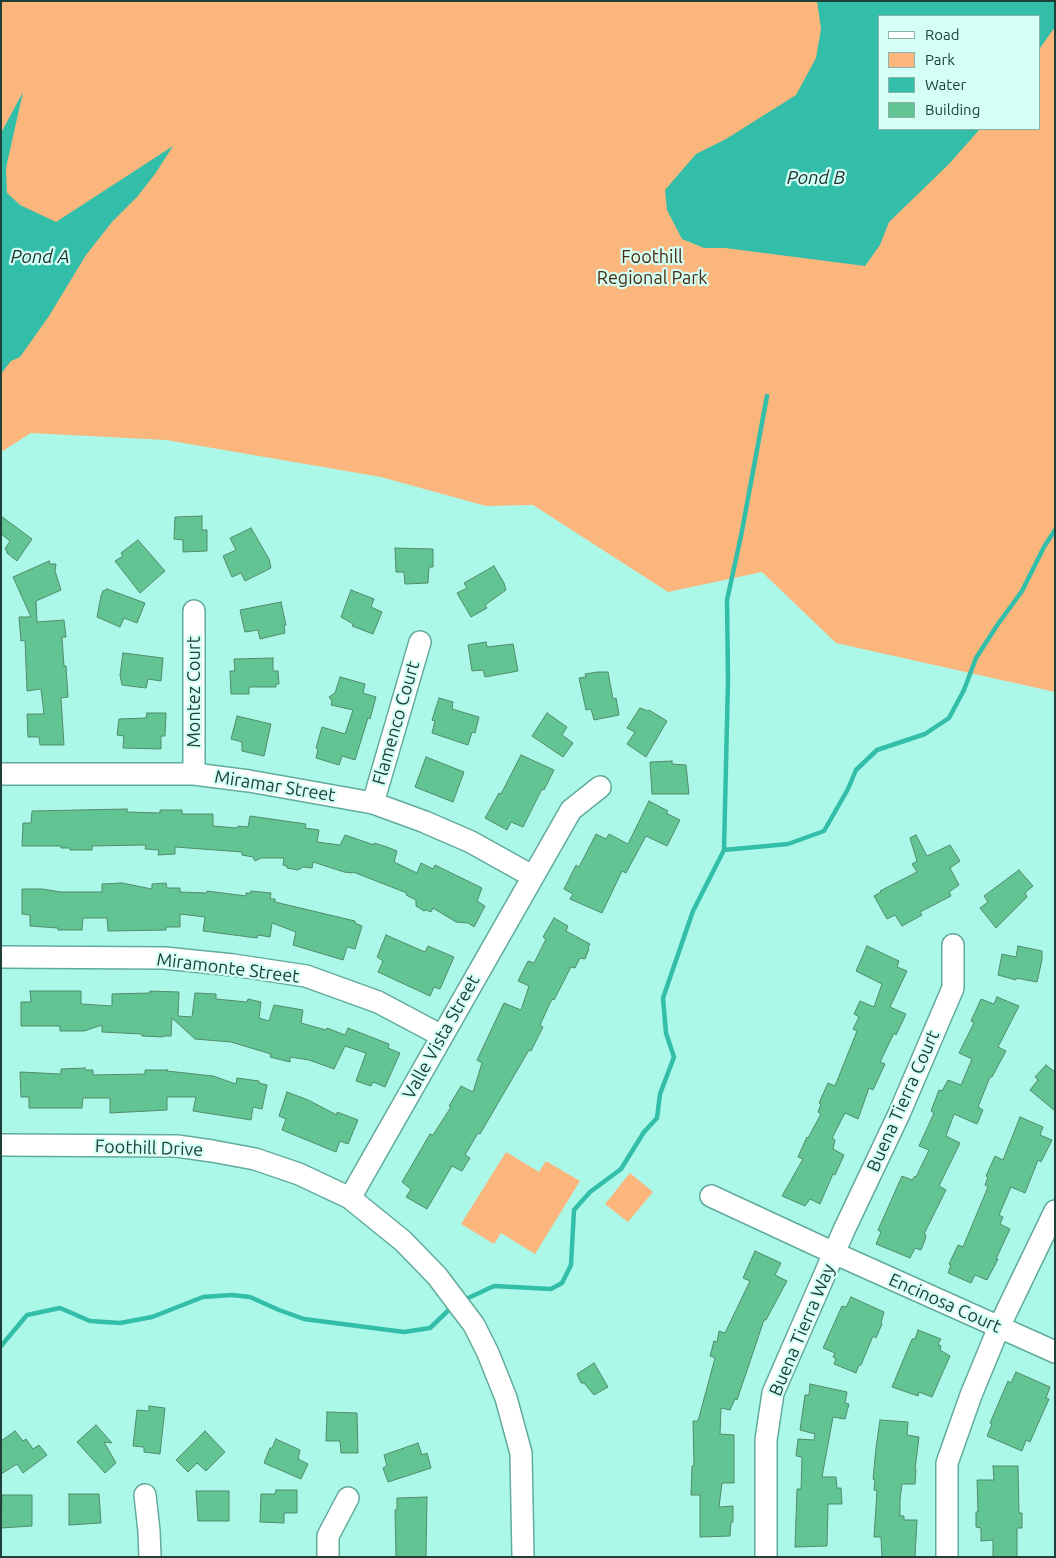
<!DOCTYPE html>
<html>
<head>
<meta charset="utf-8">
<style>
	body { margin:0 }
	#map { position:relative; width:1056px; height:1558px; overflow:hidden; background:#acf8e8; font-family:Ubuntu,sans-serif }
	canvas { display:block }
	.frame { position:absolute; inset:0; border:2px solid #203f39; pointer-events:none }
	.legend { position:absolute; left:878px; top:15px; width:162px; height:115px; box-sizing:border-box; background:#d3fff5; border:1px solid #8bb2aa; margin:0; padding:6px 9px; list-style:none; font-size:15px; color:#203f39 }
	.legend li { display:flex; align-items:center; gap:10px; height:25px }
	.legend b { width:25px; border:1px solid #8bb2aa }
</style>
</head>
<body>
<div id="map">
<canvas width="1056" height="1558"></canvas>
<div class="frame"></div>
<ul class="legend">
<li><b style="height:6px;background:#fff"></b>Road</li>
<li><b style="height:14px;background:#fbb67e"></b>Park</li>
<li><b style="height:14px;background:#32bea8"></b>Water</li>
<li><b style="height:14px;background:#61c492"></b>Building</li>
</ul>
</div>
<script>
const c = document.querySelector('canvas').getContext('2d');
c.lineJoin = 'round';
function fill(path, color) { c.fillStyle = color; c.fill(path, 'evenodd'); }
const poly = rows => new Path2D(rows.map(r => 'M' + r).join(''));
function strokePath(path, color, width, dash) { c.strokeStyle = color; c.lineWidth = width; c.lineCap = dash ? 'butt' : 'round'; c.setLineDash(dash || []); c.stroke(path); }
function write(font, color, halo, rows, align = 'center') {
  c.font = font + ' Ubuntu,sans-serif'; c.lineWidth = 4.5; c.setLineDash([]); c.textBaseline = 'middle'; c.strokeStyle = halo; c.fillStyle = color; for (const [text, x, y, turn = 0] of rows) {
    c.save(); c.translate(x, y); c.rotate((+turn || 0) * Math.PI / 180); c.textAlign = isNaN(turn) ? turn : align; if (halo) c.strokeText(text, 0, 0); c.fillText(text, 0, 0); c.restore();
  }
}
fill(poly([
	[1,1,1055,1,1055,692,836,643,762,572,668,592,533,505,486,506,381,477,166,440,31,433,1,452],
	[880,16,1040,16,1040,129,880,129],
	[506,1152,539,1172,546,1161,580,1181,535,1254,501,1233,494,1244,461,1224],
	[630,1173,653,1192,628,1222,605,1204]
]), '#fbb67e');
fill(poly([
	[817,1,1055,1,1055,27,1040,48,1040,16,880,16,880,129,980,129,949,164,889,222,880,245,865,266,725,248,704,248,682,239,667,210,665,190,696,154,726,139,796,95,816,58,821,29],
	[23,92,6,168,7,193,20,205,56,222,173,146,155,174,137,197,112,222,86,255,49,316,20,357,11,361,1,374,1,133]
]), '#32bea8');
strokePath(poly([
	[724,850,788,844,824,831,848,789,856,770,877,750,925,734,949,718,964,690,976,658,998,624,1022,591,1044,547,1055,530],
	[464,1300,494,1286,551,1289,562,1283,571,1265,574,1210,590,1192,621,1169,644,1132,657,1118,660,1094,674,1057,666,1033,663,998,693,911,724,850,728,680,727,600,741,536,767,396],
	[1,1346,27,1315,60,1308,90,1321,120,1323,152,1317,203,1297,232,1295,250,1297,279,1310,304,1319,404,1332,430,1328,453,1306]
]), '#32bea8', 4.5);
const building = poly([
	[1,516,32,539,17,561,7,553,7,551,5,549,10,541,1,534,1,516],
	[202,516,202,530,207,530,207,551,183,552,183,540,174,539,175,517,202,516],
	[251,528,269,559,271,568,245,581,241,573,232,577,223,556,236,550,230,538,251,528],
	[138,540,165,571,140,593,115,561,123,556,121,553,138,540],
	[395,548,433,549,433,567,429,567,428,583,405,584,404,572,396,572,395,548],
	[49,561,50,564,56,564,55,571,61,590,36,601,37,622,64,620,66,637,62,637,64,666,66,666,68,697,61,698,64,745,40,745,39,737,28,737,27,714,44,714,41,689,27,691,25,640,21,641,19,617,31,617,13,577,49,561],
	[494,566,504,583,506,590,485,605,487,608,471,617,457,593,467,588,464,583,494,566],
	[107,589,145,603,137,623,124,618,120,627,97,617,101,596,103,591,107,589],
	[351,590,374,599,371,607,382,612,373,634,352,626,353,624,341,617,351,590],
	[281,602,286,625,284,625,285,633,260,639,258,630,245,632,240,610,281,602],
	[486,642,487,647,513,644,518,671,485,677,483,670,472,671,468,645,486,642],
	[123,653,163,658,161,681,148,679,146,688,122,685,120,675,123,653],
	[273,658,273,671,278,671,279,684,276,684,276,687,249,687,249,694,231,694,230,671,235,671,234,659,273,658],
	[598,672,608,672,613,699,616,698,619,715,594,720,591,709,586,710,579,678,586,677,585,674,598,672],
	[340,677,365,684,363,693,376,697,370,719,368,718,355,760,342,756,339,765,316,758,318,749,316,748,322,727,345,734,353,710,331,705,332,701,329,697,335,693,340,677],
	[439,698,453,702,452,709,479,717,475,733,472,732,468,745,432,733,435,721,432,720,439,698],
	[640,708,648,711,649,710,667,721,646,757,627,744,635,732,627,728,640,708],
	[147,713,166,713,165,736,161,736,161,749,123,748,124,736,117,735,119,719,146,718,147,713],
	[547,713,567,727,562,735,573,743,563,757,532,736,547,713],
	[237,716,271,724,264,756,242,751,242,742,231,739,237,716],
	[521,755,554,770,544,790,542,789,523,827,511,822,507,830,485,818,499,793,501,794,521,755],
	[426,757,464,772,453,802,415,787,426,757],
	[672,761,672,764,686,765,689,794,652,794,650,762,672,761],
	[649,801,668,811,666,813,680,820,667,846,646,836,626,873,622,871,602,913,570,899,573,894,564,889,576,865,579,867,596,834,606,839,609,834,628,844,649,801],
	[127,809,127,812,160,813,160,810,182,810,182,814,213,814,213,826,237,828,238,826,248,827,250,816,306,824,305,828,319,830,317,842,340,845,345,835,374,845,374,843,387,847,397,851,394,862,417,873,421,863,433,869,435,865,482,888,477,901,485,906,474,927,468,923,456,922,433,908,431,912,426,910,424,911,416,906,416,900,406,895,407,893,353,872,352,873,344,872,313,862,312,868,303,867,298,870,287,868,287,866,283,865,284,858,261,858,255,861,253,857,242,855,242,852,175,847,175,854,158,855,159,850,145,849,146,845,92,846,92,850,70,850,70,848,61,848,61,846,22,846,23,823,31,823,32,811,127,809],
	[916,835,927,856,950,845,960,861,950,868,959,885,949,892,951,896,920,912,922,915,902,926,895,915,887,919,874,896,881,892,880,891,917,872,912,864,917,861,910,838,916,835],
	[1019,870,1033,886,1025,893,1027,897,996,928,980,908,988,902,984,896,1019,870],
	[122,883,152,889,152,884,166,883,167,888,180,888,180,892,207,893,207,891,246,896,246,893,251,893,251,891,271,893,270,899,275,899,275,902,355,921,355,923,362,926,355,949,347,947,343,960,293,945,296,932,272,923,270,937,258,935,257,938,203,931,205,917,180,914,180,927,166,927,166,930,108,931,107,918,83,918,82,930,58,930,58,928,30,926,30,915,22,914,22,889,42,889,61,892,102,892,102,884,122,883],
	[554,918,568,926,566,931,590,944,588,948,589,949,585,959,580,958,575,968,571,967,554,1000,552,999,540,1025,543,1027,531,1051,529,1050,480,1134,478,1133,465,1155,470,1158,462,1171,452,1166,427,1209,406,1197,411,1189,402,1182,430,1134,433,1135,451,1107,449,1106,461,1086,473,1092,482,1063,477,1060,504,1003,521,1010,529,986,518,981,528,961,534,963,546,939,543,937,554,918],
	[386,935,425,952,428,946,454,957,440,989,434,987,430,996,378,972,383,961,377,957,386,935],
	[867,946,899,961,897,967,907,971,890,1007,906,1014,896,1035,894,1033,880,1062,885,1064,873,1090,869,1088,858,1119,845,1113,832,1138,835,1140,833,1149,844,1155,835,1175,833,1174,820,1204,810,1199,805,1206,782,1196,803,1159,798,1157,807,1137,808,1138,821,1114,818,1112,821,1104,819,1103,828,1083,835,1086,857,1031,853,1029,859,1017,854,1014,860,1001,874,1007,882,984,856,971,867,946],
	[1018,946,1042,951,1042,960,1037,982,1016,978,1016,980,998,975,1002,954,1016,957,1018,946],
	[30,991,81,991,81,1004,112,1006,112,994,150,993,150,991,179,992,178,1016,192,1017,195,993,216,994,216,999,247,1002,248,999,261,1002,259,1018,269,1021,274,1005,303,1010,301,1023,326,1030,327,1028,345,1035,348,1028,389,1044,388,1048,400,1053,385,1087,373,1082,371,1086,356,1081,366,1053,345,1046,334,1069,309,1060,290,1057,290,1062,270,1057,271,1054,231,1042,195,1039,172,1018,171,1036,163,1036,163,1037,142,1036,142,1034,102,1032,102,1025,84,1031,60,1031,60,1026,21,1026,21,1002,31,1002,30,991],
	[997,997,1019,1006,998,1047,1006,1051,992,1077,990,1077,978,1107,983,1110,977,1124,954,1114,946,1136,960,1143,939,1186,946,1190,924,1234,926,1235,925,1240,921,1250,915,1248,910,1258,876,1244,881,1232,878,1230,902,1176,912,1180,915,1176,916,1177,929,1150,919,1146,934,1113,931,1111,939,1090,942,1091,948,1080,961,1085,972,1059,959,1053,974,1023,971,1021,981,999,994,1004,997,997],
	[1046,1065,1055,1072,1055,1111,1030,1090,1038,1080,1035,1077,1046,1065],
	[85,1068,85,1070,93,1070,93,1075,145,1074,145,1070,168,1070,167,1071,213,1076,236,1084,237,1078,259,1081,259,1083,267,1085,262,1109,253,1107,251,1120,193,1111,196,1097,167,1097,167,1110,110,1113,110,1098,83,1098,82,1108,29,1108,29,1097,21,1097,20,1072,61,1074,61,1069,85,1068],
	[287,1092,308,1100,337,1115,337,1112,358,1120,348,1144,340,1141,336,1152,282,1130,286,1119,279,1116,287,1092],
	[1020,1117,1043,1127,1040,1135,1052,1140,1041,1162,1038,1160,1025,1193,1011,1187,999,1215,1003,1217,1000,1224,1010,1229,996,1259,998,1259,987,1280,975,1275,971,1283,948,1273,951,1265,949,1264,958,1245,963,1247,988,1187,985,1185,988,1177,986,1176,995,1156,1003,1160,1020,1117],
	[755,1251,781,1263,775,1275,787,1281,766,1320,764,1320,737,1400,735,1399,730,1410,721,1408,720,1434,734,1435,734,1483,722,1483,719,1507,733,1506,733,1522,731,1522,730,1536,700,1537,700,1495,691,1495,692,1466,694,1466,693,1421,698,1421,715,1358,710,1356,714,1341,717,1342,719,1331,725,1333,750,1281,743,1278,755,1251],
	[851,1297,884,1312,881,1323,882,1324,876,1338,873,1336,861,1365,859,1365,856,1373,834,1364,836,1359,833,1357,835,1353,823,1348,842,1306,846,1307,851,1297],
	[918,1330,941,1339,938,1344,941,1346,940,1350,950,1356,932,1397,919,1392,918,1396,892,1387,912,1339,915,1339,918,1330],
	[594,1363,608,1387,594,1395,584,1383,581,1383,577,1374,594,1363],
	[1016,1372,1050,1387,1046,1398,1049,1399,1030,1442,1026,1440,1022,1451,987,1436,992,1424,990,1423,1008,1381,1011,1383,1016,1372],
	[810,1384,847,1392,845,1403,849,1404,845,1419,833,1417,822,1477,836,1477,837,1488,841,1488,842,1504,828,1504,827,1546,795,1547,797,1489,801,1489,802,1457,796,1456,798,1439,814,1440,815,1434,800,1430,805,1395,809,1395,810,1384],
	[149,1406,165,1408,160,1454,144,1452,144,1447,133,1446,137,1410,149,1411,149,1406],
	[327,1412,357,1413,358,1453,341,1453,340,1441,326,1441,327,1412],
	[880,1420,908,1422,907,1435,919,1437,915,1469,916,1469,915,1484,902,1484,900,1499,900,1516,904,1516,904,1520,917,1520,915,1557,882,1557,881,1537,874,1537,877,1491,874,1490,875,1480,873,1479,876,1448,880,1420],
	[96,1425,112,1443,104,1442,116,1463,105,1473,77,1442,96,1425],
	[15,1431,23,1441,26,1439,33,1449,39,1445,47,1455,23,1473,17,1464,1,1474,1,1441,15,1431],
	[205,1431,225,1452,206,1471,197,1463,188,1472,176,1460,205,1431],
	[276,1439,300,1450,298,1459,308,1464,301,1479,264,1463,270,1448,272,1448,276,1439],
	[418,1443,422,1455,427,1453,431,1468,388,1482,383,1468,387,1466,384,1455,418,1443],
	[993,1466,1018,1466,1019,1513,1022,1513,1022,1528,1017,1528,1017,1557,993,1557,993,1540,981,1541,981,1528,976,1527,976,1512,978,1512,977,1480,994,1480,993,1466],
	[276,1490,297,1490,297,1513,284,1513,284,1523,260,1522,261,1494,275,1494,276,1490],
	[196,1491,229,1491,229,1521,198,1521,196,1491],
	[69,1494,99,1494,101,1523,69,1525,69,1494],
	[2,1495,32,1495,32,1526,1,1528,2,1495],
	[427,1497,426,1557,396,1557,395,1510,397,1510,397,1498,427,1497]
]);
fill(building, '#61c492');
strokePath(building, '#518b6c', 1);
const minor = poly([
	[194,611,194,774],
	[1,774,194,774,249,781,373,803,425,822,471,842,532,876],
	[373,803,420,642],
	[1,957,165,958,233,965,306,976,378,1002,442,1036],
	[1,1145,177,1146,212,1151,255,1159,299,1174,350,1198,403,1241,437,1276,474,1325,488,1353,506,1398,521,1453,523,1557],
	[711,1196,834,1253,1055,1352],
	[350,1198,571,810,600,787],
	[145,1495,149,1531,150,1557],
	[328,1557,328,1536,348,1498],
	[766,1557,766,1440,773,1393,844,1230,899,1114,953,988,953,945],
	[947,1557,947,1463,971,1395,999,1327,1055,1211]
]);
strokePath(minor, '#61ab9c', 24);
strokePath(minor, '#fff', 21);
write('18px', '#4a2b10', '#d3fff5', [
	["Foothill",652,257],
	["Regional Park",652,278]
]);
write('18px', '#203f39', '#d3fff5', [
	["Montez Court",194,692,-90],
	["Flamenco Court",396,723,-74],
	["Miramar Street",275,786,9],
	["Miramonte Street",228,968,7],
	["Valle Vista Street",441,1037,-61],
	["Buena Tierra Court",903,1101,-66],
	["Foothill Drive",149,1148,2],
	["Encinosa Court",945,1303,24],
	["Buena Tierra Way",802,1330,-67]
]);
write('italic 19px', '#1d342f', '#d3fff5', [
	["Pond B",816,178],
	["Pond A",40,257]
]);
</script>
</body>
</html>
